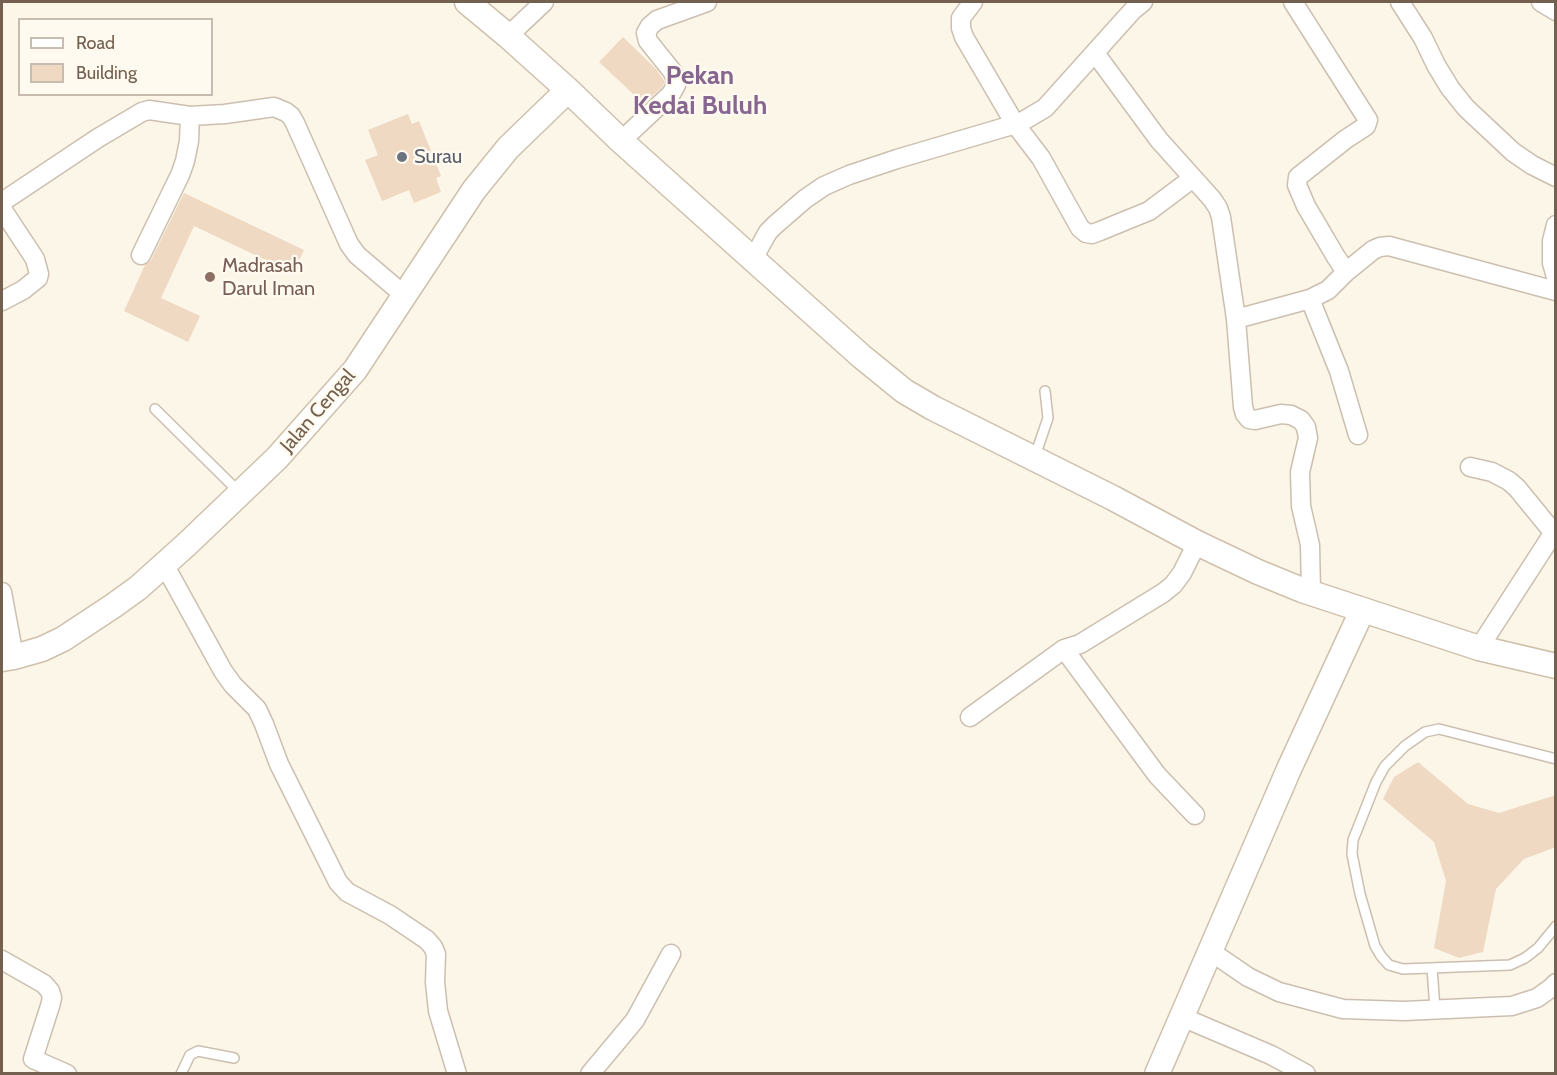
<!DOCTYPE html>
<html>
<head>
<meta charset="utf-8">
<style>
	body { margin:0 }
	#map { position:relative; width:1557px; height:1075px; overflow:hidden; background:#fbf6e8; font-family:Cabin,sans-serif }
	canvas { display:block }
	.frame { position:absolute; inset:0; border:3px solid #74604e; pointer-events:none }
	.legend { position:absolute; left:18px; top:18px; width:195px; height:78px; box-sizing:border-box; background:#fefaef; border:2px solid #c7bcaf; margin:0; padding:8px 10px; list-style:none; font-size:18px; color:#74604e }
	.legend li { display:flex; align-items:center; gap:12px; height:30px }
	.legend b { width:30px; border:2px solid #c7bcaf }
</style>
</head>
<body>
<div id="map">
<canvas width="1557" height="1075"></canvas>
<div class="frame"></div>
<ul class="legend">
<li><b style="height:8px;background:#fff"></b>Road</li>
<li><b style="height:16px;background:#efd9c2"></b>Building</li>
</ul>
</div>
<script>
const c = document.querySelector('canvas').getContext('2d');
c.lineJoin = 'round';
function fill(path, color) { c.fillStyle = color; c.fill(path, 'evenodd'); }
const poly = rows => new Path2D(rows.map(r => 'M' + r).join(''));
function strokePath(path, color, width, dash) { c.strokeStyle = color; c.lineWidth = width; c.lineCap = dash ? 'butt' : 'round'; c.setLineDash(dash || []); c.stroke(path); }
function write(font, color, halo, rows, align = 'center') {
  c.font = font + ' Cabin,sans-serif'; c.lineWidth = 4.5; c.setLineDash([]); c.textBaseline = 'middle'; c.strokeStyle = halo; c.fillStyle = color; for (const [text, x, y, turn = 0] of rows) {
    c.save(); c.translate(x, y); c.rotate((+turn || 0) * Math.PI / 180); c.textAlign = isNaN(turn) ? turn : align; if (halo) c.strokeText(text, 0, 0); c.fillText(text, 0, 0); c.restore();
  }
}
fill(poly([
	[623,37,656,69,665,82,662,87,644,104,599,62],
	[408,114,412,124,419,121,441,176,436,178,441,192,414,203,409,190,382,201,365,160,378,155,368,130],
	[184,193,304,250,293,273,194,226,161,298,200,316,188,342,124,311,145,265,151,260],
	[1418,762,1468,804,1499,813,1556,795,1556,847,1524,859,1496,889,1483,952,1459,958,1434,948,1446,881,1434,842,1383,799,1394,777]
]), '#efd9c2');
const lane = poly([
	[155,409,239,492],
	[1035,456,1048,418,1045,391],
	[1556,759,1439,729,1425,732,1405,746,1385,766,1376,782,1353,840,1352,854,1360,894,1375,946,1381,956,1389,965,1403,969,1510,965,1525,958,1538,948,1556,926],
	[1432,968,1435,1009],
	[181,1074,190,1055,198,1051,234,1058]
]);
const street = poly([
	[973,2,961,18,961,28,964,37,1015,124,1041,158,1080,228,1086,233,1092,234,1100,231,1149,211,1193,178],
	[1293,2,1368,120,1366,126,1346,139,1298,177,1297,185,1306,206,1336,257,1346,272],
	[1400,2,1423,38,1436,65,1450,88,1466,108,1513,152,1532,165,1556,177],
	[1541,2,1556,11],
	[508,36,544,2],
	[1095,53,1159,140,1212,199,1218,208,1221,217,1236,319,1243,407,1245,414,1249,419,1255,420,1281,414,1291,415,1301,420,1306,427,1308,438,1300,472,1301,506,1310,545,1311,593],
	[621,141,671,94,676,85,676,79,672,71,648,41,646,33,650,26,657,20,707,2],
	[2,202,98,138,142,112,149,110,190,116,225,114,274,107,286,112,291,116,295,123,349,244,357,255,404,295],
	[2,209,35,259,39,274,38,278,23,290,2,301],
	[1556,225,1552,241,1552,263,1556,277],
	[141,255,180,175,185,161,189,141,190,116],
	[753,259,768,232,775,225,805,199,824,186,849,175,897,159,1009,126,1023,121,1045,108,1133,10,1143,2],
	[1310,299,1339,371,1358,435],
	[1236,319,1310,299,1328,290,1346,272,1373,250,1380,247,1389,246,1556,291],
	[1470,467,1492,472,1509,481,1517,488,1553,532],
	[164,564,223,671,233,685,257,709,264,724,279,764,338,882,347,892,390,915,427,940,433,947,436,954,435,982,438,1011,457,1074],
	[2,592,14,657],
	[1479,648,1556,529],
	[1064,649,1157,775,1195,815],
	[970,717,1064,649,1080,644,1163,593,1173,585,1182,573,1197,543],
	[1210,951,1248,977,1279,992,1343,1009,1404,1011,1512,1006,1537,998,1551,988,1556,983],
	[2,960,44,984,50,991,52,998,50,1006,33,1059,67,1074],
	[1182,1017,1271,1055,1306,1074],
	[590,1074,635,1020,671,954]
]);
const secondary = poly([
	[467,2,508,36,568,90,621,141,861,356,904,391,933,408,1113,498,1197,543,1258,572,1302,590,1479,648,1556,666],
	[2,659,14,657,42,649,63,639,113,606,138,588,186,545,277,458,355,370,474,190,508,148,568,90],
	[1157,1074,1289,769,1362,611]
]);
strokePath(lane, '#ccbfaf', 12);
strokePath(street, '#ccbfaf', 21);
strokePath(secondary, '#cfc0ac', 27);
strokePath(lane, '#fff', 9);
strokePath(street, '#fff', 18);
strokePath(secondary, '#fff', 24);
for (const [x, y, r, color] of [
	[402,157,6,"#6b7280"],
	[210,277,6,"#8d6e63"]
]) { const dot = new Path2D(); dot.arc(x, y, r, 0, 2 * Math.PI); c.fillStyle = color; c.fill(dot); strokePath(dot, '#fefaef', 2); }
write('20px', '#5b616d', '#fefaef', [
	["Surau",414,157]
], 'left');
write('20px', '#785e54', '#fefaef', [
	["Madrasah",222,266],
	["Darul Iman",222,289]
], 'left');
write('20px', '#74604e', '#fefaef', [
	["Jalan Cengal",318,411,-49]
]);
write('bold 26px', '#87668f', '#fefaef', [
	["Pekan",700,76],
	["Kedai Buluh",700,106]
]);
</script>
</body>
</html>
